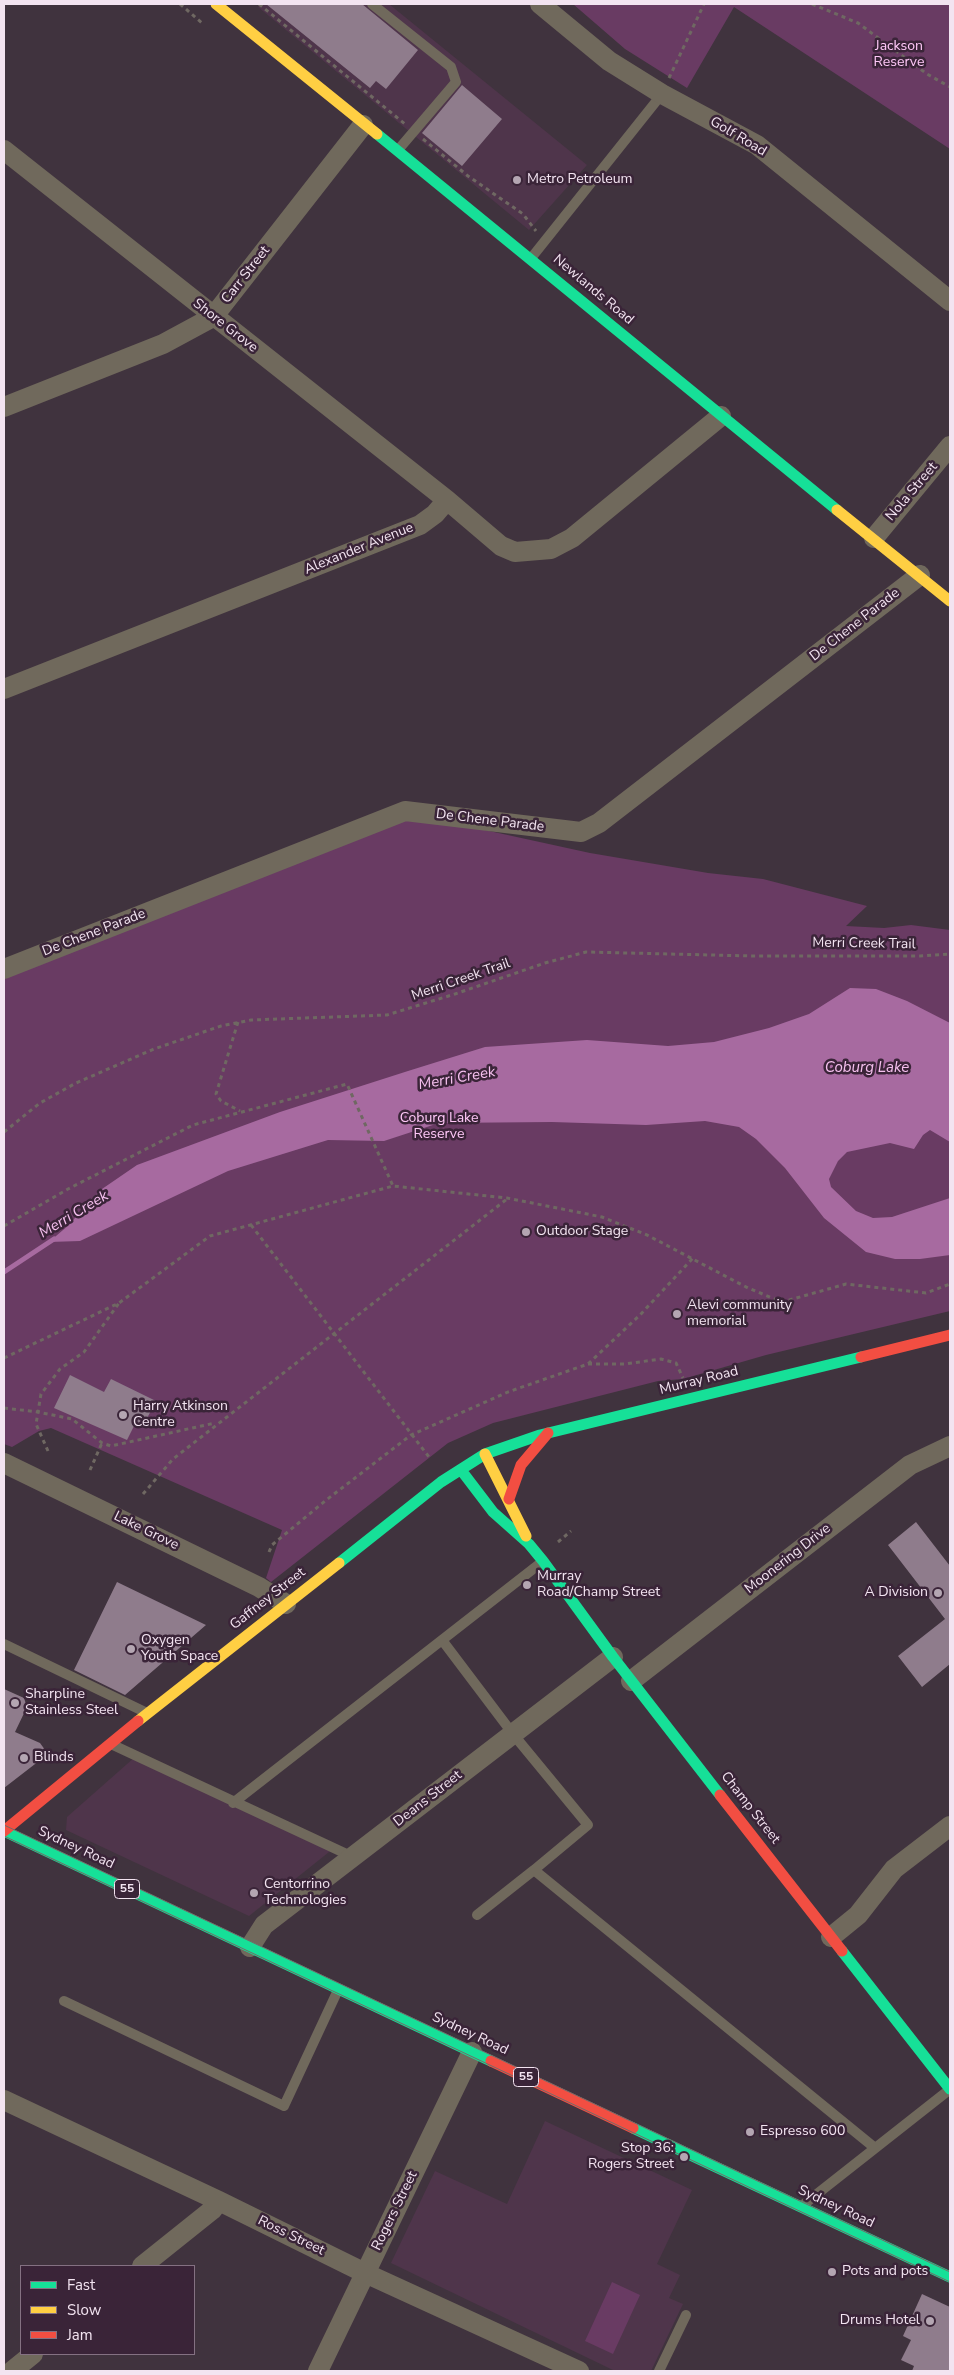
<!DOCTYPE html>
<html>
<head>
<meta charset="utf-8">
<style>
	body { margin:0 }
	#map { position:relative; width:954px; height:2375px; overflow:hidden; background:#40333e; font-family:"Nunito Sans",sans-serif }
	canvas { display:block }
	.frame { position:absolute; inset:0; border:5px solid #f3e4f1; pointer-events:none }
	.legend { position:absolute; left:20px; top:2265px; width:175px; height:90px; box-sizing:border-box; background:#3a2438; border:1px solid #847182; margin:0; padding:6px 9px; list-style:none; font-size:15px; color:#f3e4f1 }
	.legend li { display:flex; align-items:center; gap:10px; height:25px }
	.legend b { width:25px; border:1px solid #847182 }
</style>
</head>
<body>
<div id="map">
<canvas width="954" height="2375"></canvas>
<div class="frame"></div>
<ul class="legend">
<li><b style="height:6px;background:#16e098"></b>Fast</li>
<li><b style="height:6px;background:#ffcf43"></b>Slow</li>
<li><b style="height:6px;background:#f24e42"></b>Jam</li>
</ul>
</div>
<script>
const c = document.querySelector('canvas').getContext('2d');
c.lineJoin = 'round';
function fill(path, color) { c.fillStyle = color; c.fill(path, 'evenodd'); }
const poly = rows => new Path2D(rows.map(r => 'M' + r).join(''));
function strokePath(path, color, width, dash) { c.strokeStyle = color; c.lineWidth = width; c.lineCap = dash ? 'butt' : 'round'; c.setLineDash(dash || []); c.stroke(path); }
function write(font, color, halo, rows, align = 'center') {
  c.font = font + ' "Nunito Sans",sans-serif'; c.lineWidth = 5; c.setLineDash([]); c.textBaseline = 'middle'; c.strokeStyle = halo; c.fillStyle = color; for (const [text, x, y, turn = 0] of rows) {
    c.save(); c.translate(x, y); c.rotate((+turn || 0) * Math.PI / 180); c.textAlign = isNaN(turn) ? turn : align; if (halo) c.strokeText(text, 0, 0); c.fillText(text, 0, 0); c.restore();
  }
}
fill(poly([
	[261,4,389,4,587,165,529,230,258,7],
	[135,1757,334,1848,249,1916,66,1830,67,1817],
	[545,2121,692,2190,657,2264,680,2275,669,2298,683,2304,651,2371,615,2371,391,2263,435,2171,507,2204]
]), '#4f354b');
fill(poly([
	[573,4,950,4,950,149,734,7,687,88,625,49],
	[416,815,590,853,708,873,763,879,867,906,846,926,884,928,911,925,950,930,950,1311,766,1355,683,1379,658,1381,493,1423,448,1443,271,1582,266,1578,282,1530,51,1428,39,1431,12,1447,4,1444,4,978],
	[612,2282,640,2295,613,2354,585,2341]
]), '#693b63');
fill(poly([
	[850,988,876,989,907,1001,950,1023,950,1142,930,1130,923,1135,914,1149,890,1143,847,1152,838,1161,829,1179,831,1187,856,1211,873,1218,892,1217,950,1198,950,1255,920,1259,895,1259,866,1252,824,1218,785,1168,756,1139,739,1127,705,1121,646,1125,552,1122,439,1123,384,1141,328,1140,228,1171,80,1241,49,1242,70,1224,88,1202,102,1189,137,1165,280,1112,408,1071,485,1047,587,1040,668,1046,714,1042,769,1028,809,1014]
]), '#a76aa0');
strokePath(poly([
	[4,1272,54,1239]
]), '#a76aa0', 5);
fill(poly([
	[266,4,362,4,418,50,386,89,376,81,370,88],
	[462,85,502,119,462,166,422,133],
	[70,1375,104,1392,111,1379,156,1401,143,1426,136,1422,127,1440,54,1408],
	[916,1522,950,1566,950,1664,922,1687,898,1656,945,1619,888,1545],
	[117,1582,206,1625,125,1695,74,1670],
	[4,1689,24,1698,27,1707,15,1732,40,1743,48,1754,4,1788],
	[922,2294,950,2307,950,2371,912,2371,914,2366,901,2360,911,2340,903,2336]
]), '#8f7c8c');
strokePath(poly([
	[180,4,202,23],
	[259,4,405,124],
	[812,4,858,23,927,74,950,87],
	[669,78,704,4],
	[423,139,468,176,523,214,536,231],
	[238,1022,216,1094,221,1101,240,1111],
	[4,1132,40,1103,76,1083,154,1049,221,1026,251,1020,387,1015,455,994,545,963,586,952,753,956,920,956,950,954],
	[251,1225,429,1457],
	[4,1226,68,1189,193,1125,347,1084,393,1186],
	[4,1358,119,1303,210,1236,393,1186,507,1198,602,1217,647,1235,748,1288,782,1302,846,1284,926,1293,950,1284],
	[588,1364,625,1364,661,1359,676,1363,683,1378],
	[4,1408,38,1412,72,1419,102,1443,111,1446,215,1423],
	[48,1451,36,1424,41,1394,60,1369,84,1352,119,1303],
	[90,1470,102,1443],
	[143,1494,173,1459,507,1199],
	[558,1542,571,1531],
	[269,1552,272,1545,325,1501,411,1435,508,1392,588,1364,640,1315,693,1258]
]), '#6f6862', 3, [4, 4]);
strokePath(poly([
	[372,4,451,67,456,82,398,150],
	[532,257,662,94],
	[442,1640,513,1734,588,1825,534,1870,875,2148],
	[4,1644,145,1712],
	[113,1745,353,1857],
	[233,1803,542,1562],
	[477,1915,534,1870],
	[64,2001,284,2106,338,1990],
	[803,2205,949,2090],
	[659,2371,686,2315]
]), '#70695c', 10);
strokePath(poly([
	[540,4,609,61,662,94,757,145,950,301],
	[4,150,447,500],
	[4,407,163,344,213,317,363,125],
	[874,538,950,446],
	[4,689,420,525,435,514,447,500,501,546,515,552,551,549,572,538,721,416],
	[4,969,405,811,581,832,599,823,920,575],
	[4,1463,259,1587,286,1604],
	[631,1681,910,1465,950,1446],
	[831,1937,858,1915,894,1869,950,1826],
	[250,1947,264,1925,613,1657],
	[4,2100,219,2201,365,2273,579,2371],
	[142,2266,212,2210,219,2201],
	[12,2371,33,2354],
	[318,2371,472,2052]
]), '#70695c', 20);
strokePath(poly([
	[377,134,837,510],
	[461,1470,493,1512,529,1544,543,1561,613,1657,720,1795],
	[339,1563,441,1482,485,1454,540,1435,861,1357],
	[4,1831,491,2061],
	[842,1951,950,2089],
	[633,2128,950,2277]
]), '#16e098', 11);
strokePath(poly([
	[216,4,377,134],
	[837,510,950,601],
	[485,1454,526,1536],
	[138,1721,339,1563]
]), '#ffcf43', 11);
strokePath(poly([
	[861,1357,950,1335],
	[509,1499,521,1465,548,1433],
	[720,1795,842,1951],
	[4,1831,138,1721],
	[491,2061,633,2128]
]), '#f24e42', 11);
strokePath(poly([
	[4,1825,950,2272],
	[4,1836,950,2282]
]), '#736a68', 1);
for (const [x, y, r, color] of [
	[517,180,5,"#b4a6b2"],
	[526,1232,5,"#b4a6b2"],
	[677,1314,5,"#b4a6b2"],
	[123,1415,5,"#b4a6b2"],
	[527,1585,5,"#b4a6b2"],
	[938,1593,5,"#b4a6b2"],
	[131,1649,5,"#b4a6b2"],
	[15,1703,5,"#b4a6b2"],
	[24,1758,5,"#b4a6b2"],
	[254,1893,5,"#b4a6b2"],
	[750,2132,5,"#b4a6b2"],
	[684,2157,5,"#b4a6b2"],
	[832,2272,5,"#b4a6b2"],
	[930,2321,5,"#b4a6b2"]
]) { const dot = new Path2D(); dot.arc(x, y, r, 0, 2 * Math.PI); c.fillStyle = color; c.fill(dot); strokePath(dot, '#3a2438', 2); }
for (const [x, y, w] of [
	[127,1889,25],
	[526,2077,25]
]) { const box = new Path2D(); box.roundRect(x - w / 2, y - 9.5, w, 19, 4); c.fillStyle = '#3a2438'; c.fill(box); strokePath(box, '#f3e4f1', 1); }
write('bold 12px', '#f3e4f1', null, [
	["55",127,1889],
	["55",526,2077]
]);
write('14px', '#ffc8f8', '#3a2438', [
	["Jackson",899,47],
	["Reserve",899,63],
	["Coburg Lake",439,1119],
	["Reserve",439,1135]
]);
write('14px', '#f3e4f1', '#3a2438', [
	["Golf Road",738,137,31],
	["Carr Street",246,275,-52],
	["Newlands Road",593,290,40],
	["Shore Grove",225,326,38],
	["Nola Street",912,492,-50],
	["Alexander Avenue",359,549,-22],
	["De Chene Parade",855,625,-38],
	["De Chene Parade",490,821,7],
	["De Chene Parade",94,933,-21],
	["Merri Creek Trail",864,944,1],
	["Merri Creek Trail",461,980,-19],
	["Murray Road",699,1381,-14],
	["Lake Grove",146,1531,26],
	["Moonering Drive",788,1559,-38],
	["Gaffney Street",268,1599,-38],
	["Deans Street",428,1799,-38],
	["Champ Street",750,1808,52],
	["Sydney Road",76,1848,25],
	["Sydney Road",470,2034,25],
	["Sydney Road",836,2207,25],
	["Rogers Street",395,2211,-64],
	["Ross Street",291,2236,26]
]);
write('14px', '#f3e4f1', '#3a2438', [
	["Metro Petroleum",527,180],
	["Outdoor Stage",536,1232],
	["Alevi community",687,1306],
	["memorial",687,1322],
	["Harry Atkinson",133,1407],
	["Centre",133,1423],
	["Murray",537,1577],
	["Road/Champ Street",537,1593],
	["A Division",928,1593,"right"],
	["Oxygen",141,1641],
	["Youth Space",141,1657],
	["Sharpline",25,1695],
	["Stainless Steel",25,1711],
	["Blinds",34,1758],
	["Centorrino",264,1885],
	["Technologies",264,1901],
	["Espresso 600",760,2132],
	["Stop 36:",674,2149,"right"],
	["Rogers Street",674,2165,"right"],
	["Pots and pots",842,2272],
	["Drums Hotel",920,2321,"right"]
], 'left');
write('italic 15px', '#f6c0ef', '#3a2438', [
	["Coburg Lake",867,1068],
	["Merri Creek",457,1079,-10],
	["Merri Creek",74,1215,-31]
]);
</script>
</body>
</html>
